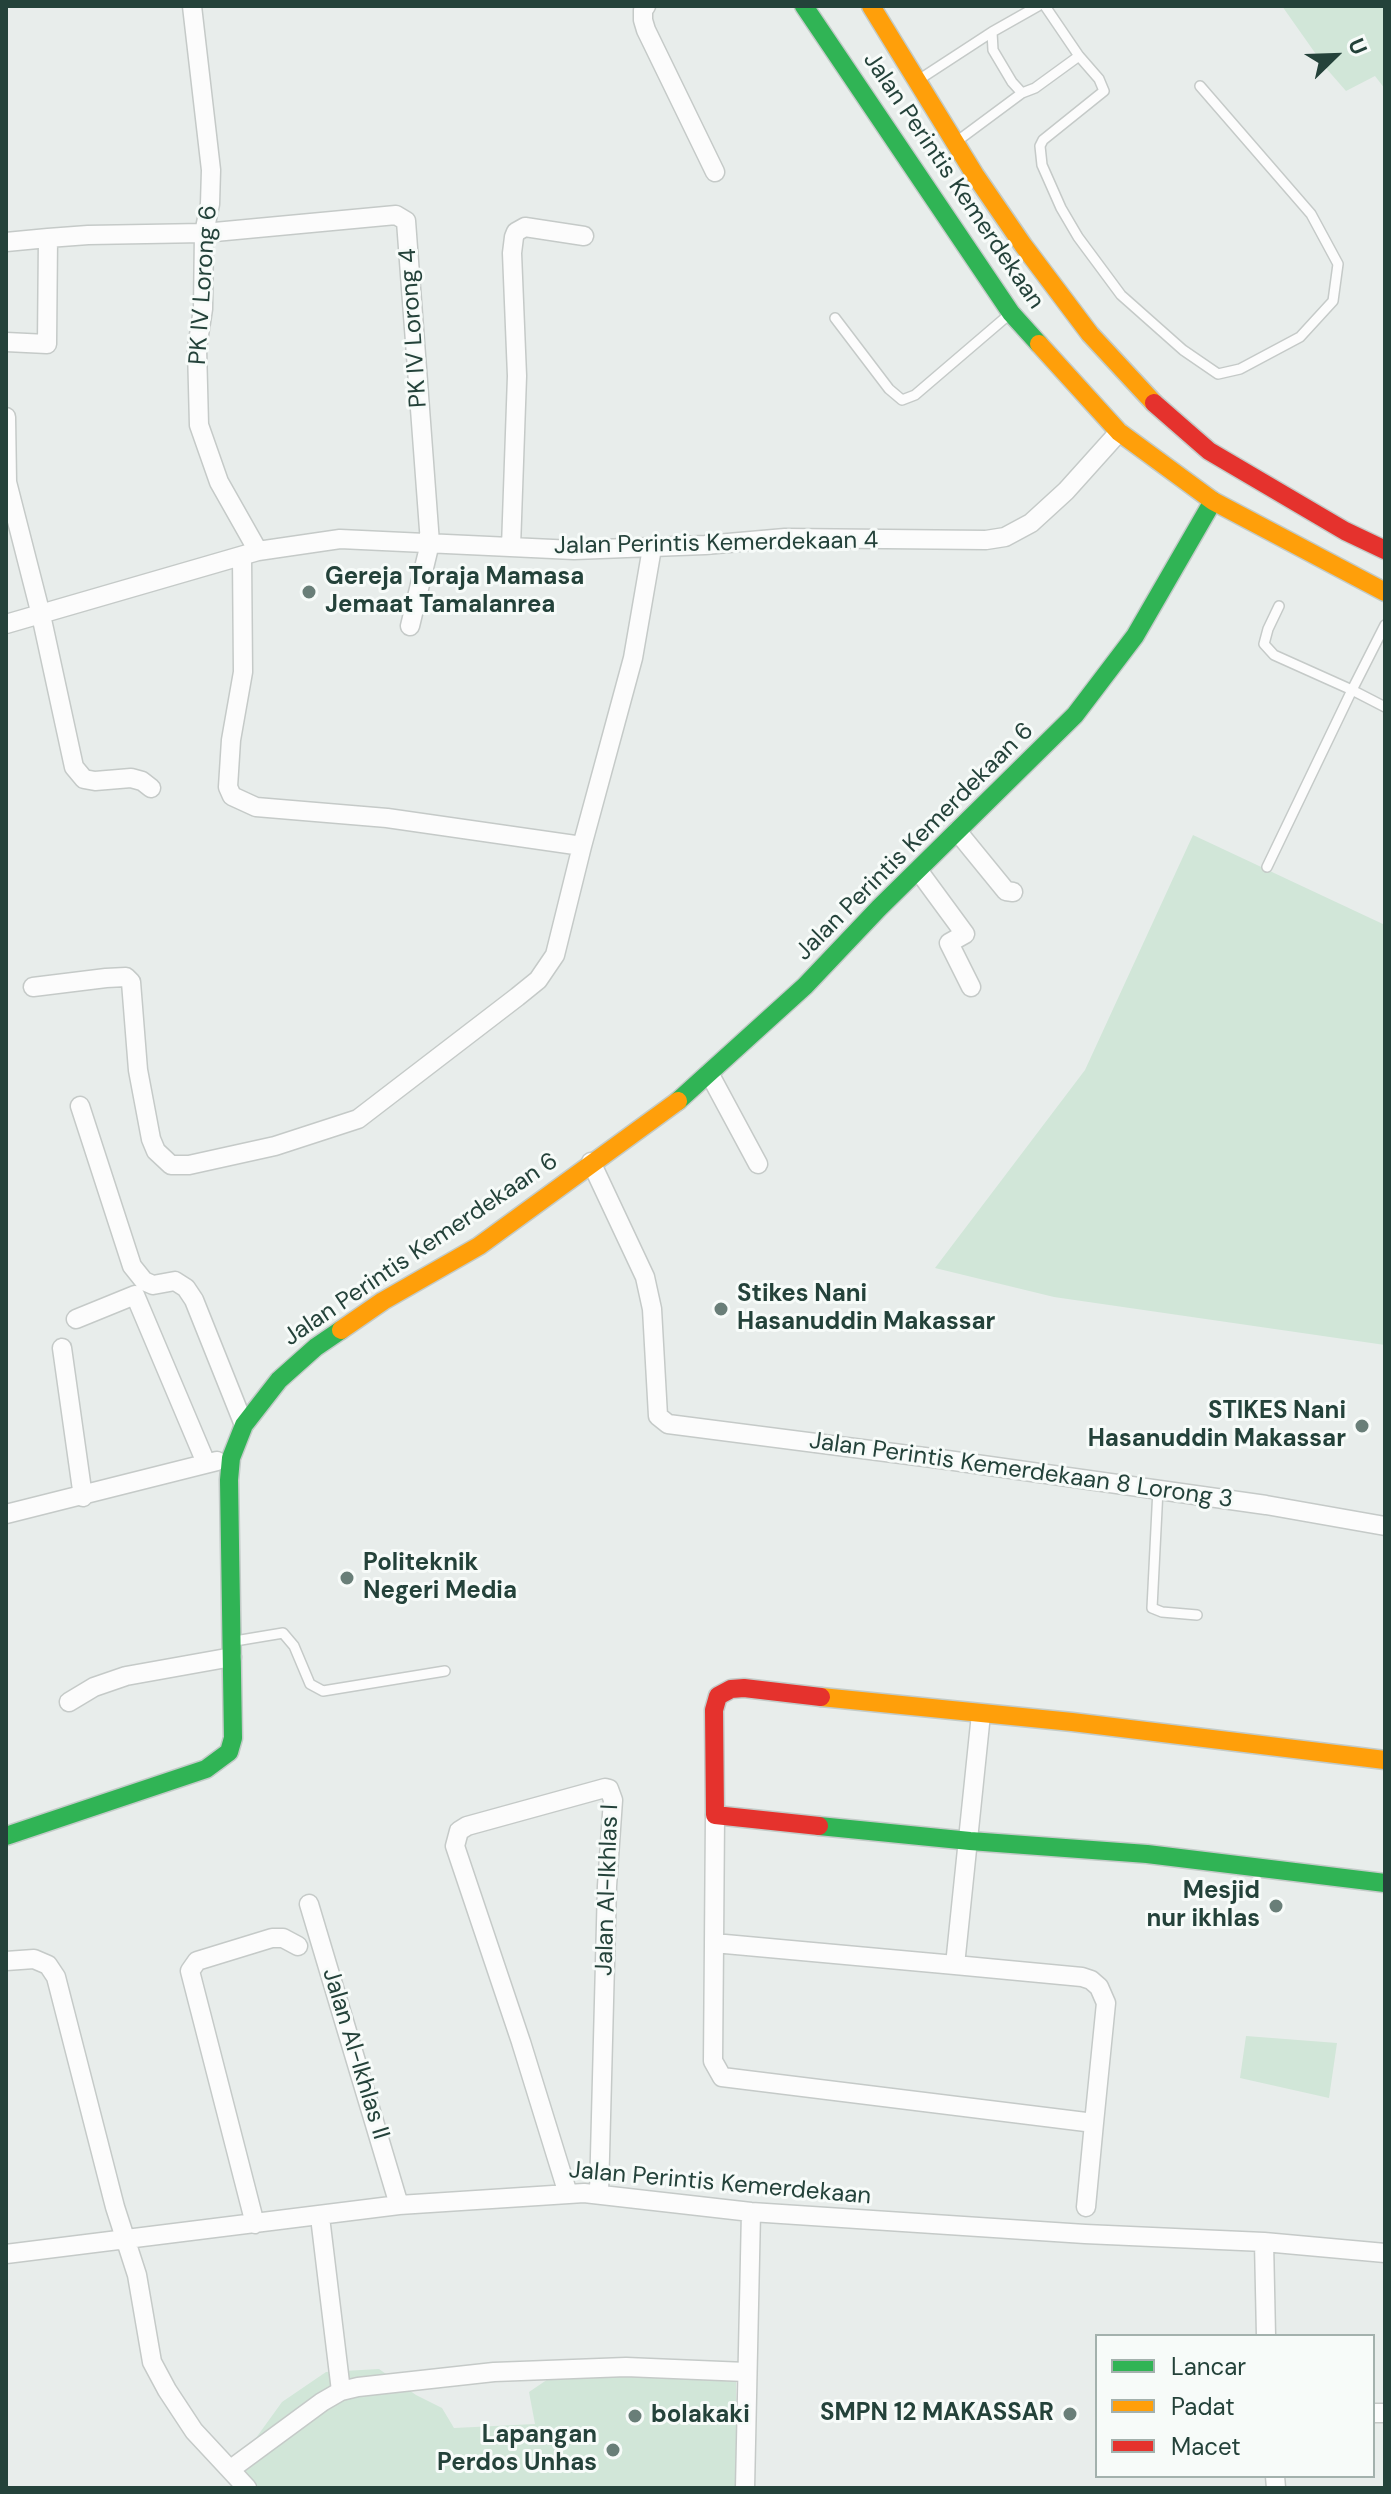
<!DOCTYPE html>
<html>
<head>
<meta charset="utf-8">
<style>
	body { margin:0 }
	#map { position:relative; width:1391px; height:2494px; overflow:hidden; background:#e8edeb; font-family:"DM Sans",sans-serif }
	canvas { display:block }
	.frame { position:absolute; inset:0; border:8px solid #24423a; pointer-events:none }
	.legend { position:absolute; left:1095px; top:2334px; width:280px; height:144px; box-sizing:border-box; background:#f7fbf9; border:2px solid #a3b1ad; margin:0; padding:10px 14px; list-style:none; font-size:24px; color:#24423a }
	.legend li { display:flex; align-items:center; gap:16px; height:40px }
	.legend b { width:40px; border:2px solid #a3b1ad }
	.north { position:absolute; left:1295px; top:16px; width:80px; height:80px; -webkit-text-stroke:6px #f7fbf9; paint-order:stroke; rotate:67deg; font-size:22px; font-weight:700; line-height:32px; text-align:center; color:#24423a }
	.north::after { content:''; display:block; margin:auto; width:28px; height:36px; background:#24423a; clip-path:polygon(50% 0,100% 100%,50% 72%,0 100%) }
</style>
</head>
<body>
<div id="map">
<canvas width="1391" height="2494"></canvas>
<div class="frame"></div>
<ul class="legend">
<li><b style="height:10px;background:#30b455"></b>Lancar</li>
<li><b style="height:10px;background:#ff9f0a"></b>Padat</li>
<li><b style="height:10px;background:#e5322d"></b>Macet</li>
</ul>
<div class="north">U</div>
</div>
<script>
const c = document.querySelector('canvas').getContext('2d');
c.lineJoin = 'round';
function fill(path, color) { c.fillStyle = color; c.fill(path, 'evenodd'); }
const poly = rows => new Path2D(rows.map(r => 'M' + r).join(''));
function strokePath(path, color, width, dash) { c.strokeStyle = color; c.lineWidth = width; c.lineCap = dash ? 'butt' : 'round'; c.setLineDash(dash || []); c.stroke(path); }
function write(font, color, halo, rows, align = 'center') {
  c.font = font + ' "DM Sans",sans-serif'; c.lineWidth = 6; c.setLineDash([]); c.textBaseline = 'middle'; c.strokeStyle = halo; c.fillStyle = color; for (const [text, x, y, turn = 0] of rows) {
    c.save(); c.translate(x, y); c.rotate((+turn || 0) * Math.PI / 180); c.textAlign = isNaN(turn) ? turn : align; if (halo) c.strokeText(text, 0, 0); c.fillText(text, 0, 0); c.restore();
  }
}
fill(poly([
	[1282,6,1385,6,1385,89,1375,76,1346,91,1325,67],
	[1193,835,1385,925,1385,1345,1054,1297,935,1268,1085,1070],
	[1246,2036,1337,2043,1329,2098,1240,2078],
	[736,2368,736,2488,237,2488,227,2478,282,2402,326,2372,379,2369,416,2395,442,2408,454,2428,535,2424,529,2392,557,2373]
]), '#d1e6d8');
const lane = poly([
	[1038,6,992,32,993,50,1012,82,1022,93,1035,88,1079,56],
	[1045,6,1079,56,1099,79,1104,91,1043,140,1040,146,1042,165,1061,208,1078,237,1121,295,1183,350,1218,374,1240,369,1300,337,1333,301,1338,264,1311,214,1200,86],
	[923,77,992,32],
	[960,139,1022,93],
	[835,318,889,389,902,400,915,395,1005,318],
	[1385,625,1352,690,1385,707],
	[1267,867,1352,690,1274,655,1264,644,1268,629,1279,606],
	[1158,1489,1152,1608,1162,1612,1197,1615],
	[235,1641,283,1633,294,1646,310,1684,323,1691,445,1671]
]);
const street = poly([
	[192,6,211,170,210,204,204,233,203,309,197,348,199,425,219,482,258,551],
	[646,6,643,10,643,20,646,30,715,172],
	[6,242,48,238],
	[6,342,47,344,48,238,88,235,204,233,396,215,406,221,430,543,410,626],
	[6,417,7,482,41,615,74,767,84,779,95,781,131,778,142,781,151,788],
	[511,547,517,376,512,253,514,237,516,232,525,227,584,236],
	[242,557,243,672,231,740,228,787,232,796,256,807,387,818,582,846],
	[6,624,258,551,340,539,574,550,705,545,785,538,986,540,1005,537,1031,523,1066,491,1119,432],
	[957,831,1006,891,1013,892],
	[918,870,965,934,949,943,971,987],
	[33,987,106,978,126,977,131,982,138,1070,151,1139,156,1151,171,1165,189,1165,275,1146,358,1119,517,997,538,980,555,955,582,846,633,658,652,548],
	[709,1073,758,1164],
	[80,1106,132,1266,144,1281,153,1285,175,1281,186,1288,194,1300,244,1425],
	[591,1162,645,1277,652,1309,658,1416,668,1424,940,1459,1266,1505,1385,1526],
	[76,1319,135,1295,206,1463],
	[62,1348,83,1497],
	[6,1514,217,1461],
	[69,1702,94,1687,126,1676,232,1657],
	[715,1815,714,1943,955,1965,981,1714],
	[309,1904,399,2205],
	[714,1943,713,2061,722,2077,1094,2123,1106,2003,1099,1987,1091,1980,1082,1977,955,1965],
	[6,1961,34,1959,48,1965,56,1977,115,2207,137,2275,152,2362,167,2390,194,2431,247,2488],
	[568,2194,521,2042,455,1846,459,1831,467,1826,605,1788,609,1789,613,1800,607,1886,599,2194],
	[1086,2207,1094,2123],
	[320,2217,341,2391],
	[255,2224,190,1971,197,1961,272,1938,283,1938,298,1946],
	[1264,2242,1266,2336],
	[6,2254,399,2205,584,2193,751,2212,1085,2234,1264,2242,1385,2253],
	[1373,2413,1385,2413],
	[231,2469,322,2402,341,2391,358,2387,494,2372,626,2367,746,2372],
	[1275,2476,1276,2488],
	[745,2488,751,2212]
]);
const fast = poly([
	[804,6,1011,313,1039,344],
	[678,1101,805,986,879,908,1075,715,1135,636,1213,501],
	[819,1826,970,1841,1147,1854,1385,1883],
	[6,1836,206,1769,229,1752,233,1738,229,1480,231,1458,244,1425,279,1380,316,1347,341,1330]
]);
const slow = poly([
	[871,6,975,175,1023,245,1090,334,1154,403],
	[1039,344,1119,432,1213,501,1385,592],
	[341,1330,383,1301,479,1246,678,1101],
	[821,1697,1072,1722,1385,1760]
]);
const jam = poly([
	[1154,403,1209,451,1345,531,1385,550],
	[819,1826,715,1815,714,1710,718,1696,731,1689,744,1688,821,1697]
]);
strokePath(lane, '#c5cac8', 12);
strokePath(street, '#c5cac8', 21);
strokePath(fast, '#c3cbc8', 21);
strokePath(slow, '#c3cbc8', 21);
strokePath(jam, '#c3cbc8', 21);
strokePath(lane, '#fcfcfc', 9);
strokePath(street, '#fcfcfc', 18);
strokePath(fast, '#30b455', 18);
strokePath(slow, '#ff9f0a', 18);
strokePath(jam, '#e5322d', 18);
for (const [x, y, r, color] of [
	[309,592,8,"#697e78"],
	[721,1309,8,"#697e78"],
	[1362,1426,8,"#697e78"],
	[347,1578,8,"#697e78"],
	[1276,1906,8,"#697e78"],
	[1070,2414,8,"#697e78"],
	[635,2416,8,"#697e78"],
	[613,2450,8,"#697e78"]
]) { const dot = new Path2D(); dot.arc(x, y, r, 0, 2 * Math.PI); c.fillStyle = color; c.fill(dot); strokePath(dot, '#f7fbf9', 3); }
write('24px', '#24423a', '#f7fbf9', [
	["Jalan Perintis Kemerdekaan",953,181,56],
	["PK IV Lorong 6",204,285,-86],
	["PK IV Lorong 4",414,328,-94],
	["Jalan Perintis Kemerdekaan 4",716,544,-1],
	["Jalan Perintis Kemerdekaan 6",915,842,-45],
	["Jalan Perintis Kemerdekaan 6",421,1250,-34],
	["Jalan Perintis Kemerdekaan 8 Lorong 3",1021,1471,8],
	["Jalan Al-Ikhlas I",608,1890,-88],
	["Jalan Al-Ikhlas II",355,2054,73],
	["Jalan Perintis Kemerdekaan",720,2184,5]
]);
write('bold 24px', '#24423a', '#f7fbf9', [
	["Gereja Toraja Mamasa",325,578],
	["Jemaat Tamalanrea",325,606],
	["Stikes Nani",737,1295],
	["Hasanuddin Makassar",737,1323],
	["STIKES Nani",1346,1412,"right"],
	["Hasanuddin Makassar",1346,1440,"right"],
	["Politeknik",363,1564],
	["Negeri Media",363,1592],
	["Mesjid",1260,1892,"right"],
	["nur ikhlas",1260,1920,"right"],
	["SMPN 12 MAKASSAR",1054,2414,"right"],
	["bolakaki",651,2416],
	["Lapangan",597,2436,"right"],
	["Perdos Unhas",597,2464,"right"]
], 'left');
</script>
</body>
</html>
